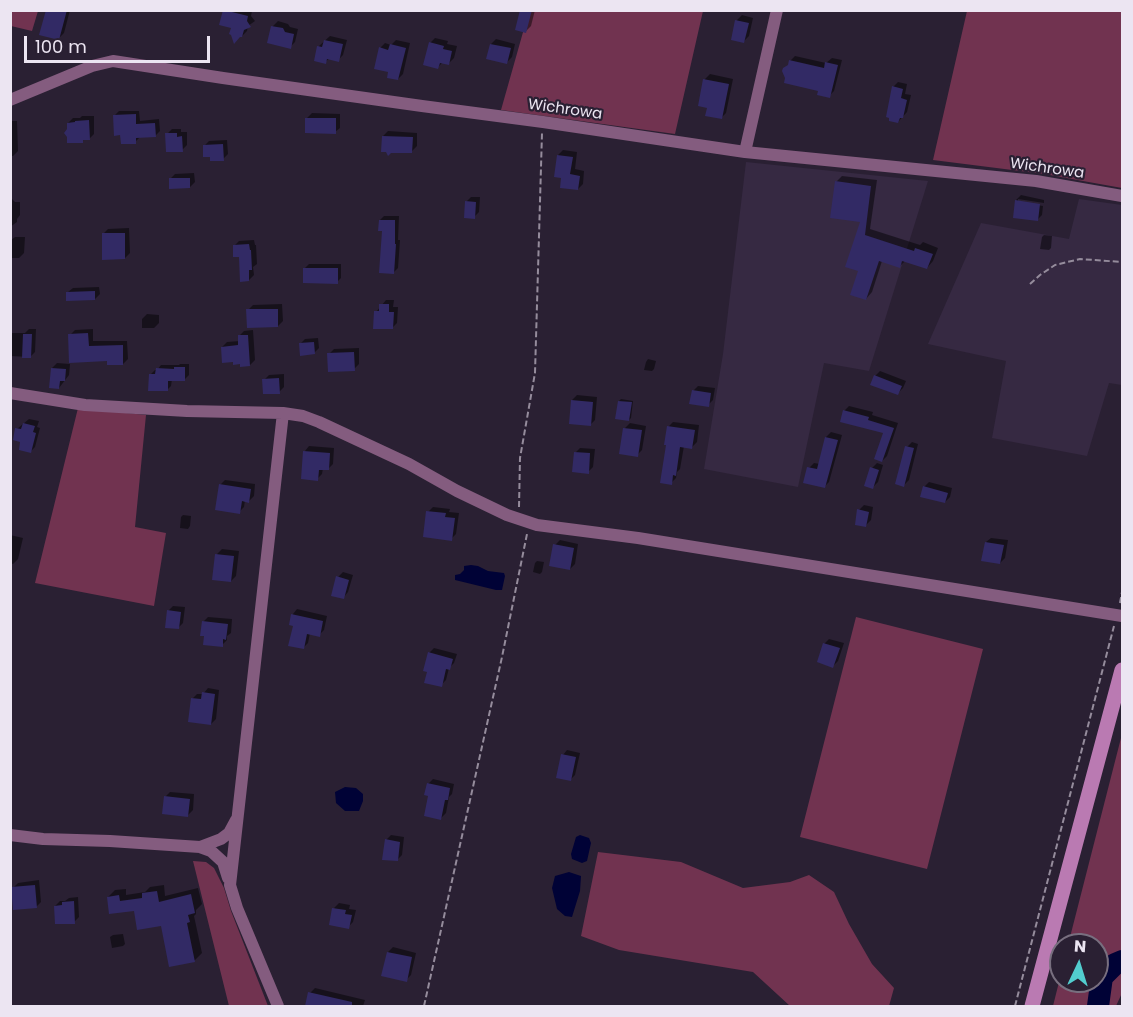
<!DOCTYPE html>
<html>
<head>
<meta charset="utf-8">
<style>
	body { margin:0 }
	#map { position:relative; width:1133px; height:1017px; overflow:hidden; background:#2a2033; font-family:Poppins,sans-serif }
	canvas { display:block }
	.frame { position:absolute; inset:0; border:12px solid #ece5f2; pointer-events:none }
	.north { position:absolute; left:1049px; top:933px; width:60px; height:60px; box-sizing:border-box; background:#2a2033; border:2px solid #786f7f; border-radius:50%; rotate:4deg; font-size:16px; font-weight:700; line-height:24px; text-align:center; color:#ece5f2 }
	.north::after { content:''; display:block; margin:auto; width:21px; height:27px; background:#52cdcf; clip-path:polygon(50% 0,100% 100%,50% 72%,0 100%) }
	.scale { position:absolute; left:24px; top:36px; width:186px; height:27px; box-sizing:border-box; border:3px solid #ece5f2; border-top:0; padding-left:8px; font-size:18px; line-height:21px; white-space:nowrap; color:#ece5f2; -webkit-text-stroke:4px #2a2033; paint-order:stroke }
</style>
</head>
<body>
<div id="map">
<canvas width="1133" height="1017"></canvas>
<div class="frame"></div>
<div class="north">N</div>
<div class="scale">100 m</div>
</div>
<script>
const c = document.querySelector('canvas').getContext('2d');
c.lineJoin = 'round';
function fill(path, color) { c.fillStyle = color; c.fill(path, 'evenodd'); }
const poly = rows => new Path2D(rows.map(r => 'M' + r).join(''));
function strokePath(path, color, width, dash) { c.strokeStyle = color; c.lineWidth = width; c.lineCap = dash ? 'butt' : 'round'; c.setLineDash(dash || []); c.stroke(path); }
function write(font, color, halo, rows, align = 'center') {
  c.font = font + ' Poppins,sans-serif'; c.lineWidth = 4.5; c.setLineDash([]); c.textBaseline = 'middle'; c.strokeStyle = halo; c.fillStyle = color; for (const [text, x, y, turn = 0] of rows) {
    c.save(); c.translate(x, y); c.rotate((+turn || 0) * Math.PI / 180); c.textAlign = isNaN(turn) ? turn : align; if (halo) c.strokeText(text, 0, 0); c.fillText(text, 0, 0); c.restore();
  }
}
fill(poly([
	[746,162,928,181,869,371,824,363,798,487,704,469,723,354],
	[1079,199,1122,205,1122,385,1109,383,1087,456,992,438,1006,361,928,344,981,223,1069,239]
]), '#362942');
fill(poly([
	[11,10,38,11,32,31,11,26],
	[529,11,703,11,675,134,501,110],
	[967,11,1122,11,1122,188,1044,174,933,160],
	[78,408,146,415,135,527,166,533,154,606,35,583],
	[856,617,983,649,927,869,800,837],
	[1122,734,1122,993,1116,1006,1053,1006,1061,974,1061,981,1097,981,1097,945,1068,945],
	[598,852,681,862,743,888,790,882,809,875,834,892,849,924,872,964,894,988,889,1006,790,1006,753,972,619,950,581,936],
	[193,861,206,862,214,868,224,888,231,911,268,1006,229,1006]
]), '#713350');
fill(poly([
	[471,565,478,566,488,571,504,573,505,576,502,590,496,590,455,580,455,575,460,574,464,570,464,566],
	[345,787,356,788,363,794,363,801,359,811,345,811,336,803,335,792],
	[580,835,589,838,591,843,587,861,582,863,572,859,571,854,576,837],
	[569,872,581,876,580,891,572,917,565,916,557,909,552,888,555,876]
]), '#000236');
fill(poly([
	[47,10,70,10,64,33,59,38],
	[224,10,252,11,251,16,255,21,248,26,247,31,242,36,233,27],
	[521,10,535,10,531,26,526,31],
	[742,15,753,18,749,36,744,41,737,20],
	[278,21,288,24,290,27,298,29,295,42,290,47,269,42,273,26],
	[330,36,347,40,343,55,338,60,330,58,325,62,319,46],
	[435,38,448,41,447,44,457,46,454,58,449,63,443,62,438,67,430,43],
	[496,39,515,44,512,57,507,62,488,58,491,44],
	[396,40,410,43,403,74,398,79,390,71,380,48,385,43,391,45],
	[795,56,826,63,832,58,842,60,834,91,829,96,820,90,790,64,790,61],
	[710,74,733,79,726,113,721,118,709,107,705,79],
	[898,82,907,84,905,94,911,95,907,112,898,122,893,87],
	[119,111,139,111,140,121,159,119,160,131,155,136,140,137,135,142,115,115],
	[312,113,340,114,340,128,335,132,307,118],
	[82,116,94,116,94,134,89,139,85,139,82,141,68,130,68,123,73,118,80,118],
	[10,121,17,121,18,151,13,156,10,156],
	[172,129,181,129,181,132,187,132,187,145,182,150,167,134],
	[388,131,417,133,417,146,412,151,383,136],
	[227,140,228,154,223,159,211,155,204,146,209,141],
	[563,150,577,152,575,169,584,171,583,184,578,189,563,177,558,155],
	[194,173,195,182,190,187,170,179,175,174],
	[842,176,877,180,870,229,920,245,923,242,938,248,933,261,927,268,906,260,900,266,882,261,872,292,866,299,860,270,862,221,836,182],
	[1021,195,1044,200,1044,203,1018,199,1018,202,1043,206,1042,215,1037,220,1016,200],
	[471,197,480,197,479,212,474,217,466,202],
	[12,199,15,202,20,202,20,215,17,219,17,222,10,227,10,200],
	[384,216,399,216,398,240,400,240,398,268,394,272,380,220],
	[129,228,130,253,125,258,103,234,108,229],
	[1044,235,1052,236,1051,248,1049,250,1040,249,1042,237],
	[15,237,25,237,24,253,19,258,10,258,10,241],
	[254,240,255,245,256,245,257,264,253,267,254,275,249,280,240,255,234,246,239,241],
	[309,264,341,264,341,278,337,282,305,268],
	[99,287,100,294,95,299,68,292,73,288],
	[386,300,394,300,393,307,398,307,397,323,392,328,376,312],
	[282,304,283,321,278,326,248,310,253,305],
	[147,314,159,315,159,323,154,328,142,328,142,319],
	[29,329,36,329,35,352,30,357,10,356,10,333,25,333],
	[93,329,93,341,127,341,128,359,123,364,108,360,70,335,75,330],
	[253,330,255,360,250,365,222,347,227,342,240,341,239,336,244,331],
	[318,338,319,348,314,353,300,344,305,339],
	[359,348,359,364,354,369,329,354,334,349],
	[648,359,656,361,654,369,652,371,644,370,646,362],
	[57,363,70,364,69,375,59,388,52,368],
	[180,364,189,364,189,375,185,379,172,379,171,386,167,390,151,374,155,370,157,370,161,365,179,365],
	[880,371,906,381,903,388,898,393,875,376],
	[284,374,284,387,279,392,264,380,269,375],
	[698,386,715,388,713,400,708,405,693,391],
	[577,395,597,397,595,420,590,425,572,400],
	[621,399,633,401,631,418,629,420,619,401],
	[849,406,873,412,872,415,898,423,887,456,882,461,885,432,844,411],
	[29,419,39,421,37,427,40,428,35,447,30,452,22,441,17,429],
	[673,422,699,425,697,442,692,447,684,446,680,469,677,472,676,478,671,483,668,427],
	[630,423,646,426,642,450,637,455,625,428],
	[831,432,842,435,829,482,824,487,809,468,814,463,820,464,826,437],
	[912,442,918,444,909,480,904,485,907,447],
	[309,446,334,448,333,464,328,469,323,468,322,474,317,479,305,451],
	[580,448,595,449,593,467,588,472,575,453],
	[877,463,883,465,878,482,873,487,872,468],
	[225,480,255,484,254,496,249,501,245,500,244,507,239,512,220,485],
	[929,482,952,488,950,497,945,502,924,487],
	[864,505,873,507,871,520,866,525,859,510],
	[433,507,450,509,449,512,459,513,456,534,451,539,428,512],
	[183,515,191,516,190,526,188,529,180,528,181,517],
	[10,535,23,538,18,559,13,564,10,563],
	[991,538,1008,540,1005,558,1000,563,986,542],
	[560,540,578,544,575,564,570,569,555,545],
	[222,549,239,551,236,576,231,581,217,554],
	[537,561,544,562,542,572,540,574,533,572,535,563],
	[343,572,353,575,348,592,344,597,338,577],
	[173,606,185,607,183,623,178,628,168,611],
	[297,609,327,616,324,630,319,635,310,633,308,643,303,648,295,625,290,624,293,614],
	[208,617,232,619,231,633,227,636,227,640,222,645,203,622],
	[829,639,844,643,838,661,833,666,824,644],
	[434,648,457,654,454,663,449,668,446,680,441,685,429,653],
	[208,688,219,690,216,719,211,724,192,699,197,694,203,694],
	[567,750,580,753,575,775,570,780,563,755],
	[433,779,454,784,452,794,449,797,446,813,441,818,429,795,428,784],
	[170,792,194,794,193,810,188,815,165,797],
	[391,835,404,837,402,855,397,860,386,840],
	[39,880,41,902,36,907,13,888,18,883],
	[164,885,165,896,198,888,202,904,196,910,196,914,194,916,202,953,195,960,170,965,162,925,135,909,108,897,115,890,126,889,126,895,145,892,150,887],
	[78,897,79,917,74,922,55,906,60,901,65,901,69,898],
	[339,903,350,905,349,909,356,910,353,922,348,927,334,908],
	[123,934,125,944,123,946,112,948,110,937,113,935],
	[393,947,416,953,411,975,406,980,388,952],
	[315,988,365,1000,363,1006,307,1006,310,993]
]), '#0007');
strokePath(poly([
	[1098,1006,1102,977,1115,964,1122,961]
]), '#000236', 22);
fill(poly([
	[46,10,67,10,59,40,39,35],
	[223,10,232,10,232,12,248,16,247,21,251,27,244,30,242,37,240,37,234,44,231,35,229,34,231,28,219,25],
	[520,10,532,10,526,33,515,30],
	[735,20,749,23,744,43,731,40],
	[271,26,283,28,285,32,294,34,291,49,267,43],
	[324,40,343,44,339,62,327,59,326,64,314,61,317,46,322,47],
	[429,42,444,46,443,49,452,51,449,65,440,63,438,69,423,65],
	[390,44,406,48,398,80,387,78,388,72,374,69,379,47,388,50],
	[490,44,511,48,507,64,486,59],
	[789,60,824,68,825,62,838,65,830,98,817,95,818,91,784,83,785,78,782,71,783,68,788,65],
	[703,79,729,84,722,119,705,116,707,108,698,106],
	[892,86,903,89,901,98,907,100,903,118,900,118,898,123,889,121,889,118,886,117],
	[136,114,136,124,155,123,156,137,136,138,136,144,121,144,120,135,114,136,113,115],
	[305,118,336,118,336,134,305,133],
	[89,120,90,140,83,140,83,143,67,143,67,137,64,133,67,129,67,123,75,122,75,121],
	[165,133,177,133,177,137,182,136,183,152,166,152],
	[382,136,413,137,412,153,391,153,388,156,386,152,381,152],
	[223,144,224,161,210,161,210,157,203,157,203,145],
	[557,155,573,157,570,174,580,176,578,190,560,188,561,178,554,177],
	[169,178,190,178,190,188,169,189],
	[835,181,871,186,865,235,914,251,915,248,933,254,927,269,902,261,900,268,879,261,866,300,850,295,858,271,845,267,860,222,830,218],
	[1015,200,1040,204,1038,221,1013,218],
	[465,201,476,202,475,219,464,218],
	[379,220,395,220,395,244,396,244,394,274,379,273,382,231,378,231],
	[102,233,125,233,125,259,102,260],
	[249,244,250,250,251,250,252,270,249,270,249,281,240,282,239,257,233,257,233,245],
	[303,268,338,268,338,284,303,283],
	[95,291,95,300,66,301,66,292],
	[379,304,389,304,389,312,394,312,393,329,373,329,374,311,379,311],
	[246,309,278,309,278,327,247,328],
	[88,333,89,346,123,345,123,365,107,365,107,361,69,363,68,334],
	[23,334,32,334,31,358,22,358],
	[238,335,248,335,250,366,240,367,240,364,233,365,233,362,222,363,221,347,238,345],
	[314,342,315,354,300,356,299,343],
	[354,352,355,371,328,372,327,353],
	[174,367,185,367,185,381,168,381,168,391,148,391,149,374,155,374,156,368,174,369],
	[51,368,66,369,65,381,60,381,59,389,49,388],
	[874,375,902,386,898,395,870,385],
	[279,378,280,394,263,394,262,379],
	[692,390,711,393,709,407,689,404],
	[571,400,593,402,591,426,569,424],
	[618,401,632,402,629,421,615,419],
	[843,410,869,417,868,420,894,428,882,462,874,459,883,433,840,422],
	[23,423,35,426,33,432,36,433,31,453,19,450,20,442,13,440,15,428,21,429],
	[667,426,695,430,692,449,680,447,676,476,673,475,672,485,660,483,666,445,664,445],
	[623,428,642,430,638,457,619,454],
	[825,437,838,440,825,488,803,483,807,467,817,469],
	[905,446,914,448,904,487,895,484],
	[303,451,330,453,329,470,319,470,318,481,301,479],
	[574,452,590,453,589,474,572,472],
	[870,467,879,470,873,489,864,486],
	[219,484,251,489,249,503,242,501,240,514,215,510],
	[923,486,948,493,945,503,920,497],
	[857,509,869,512,866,527,855,525],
	[426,511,446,513,445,517,455,518,452,541,423,537],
	[985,542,1004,545,1000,564,981,561],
	[553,544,574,548,570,570,549,566],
	[215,554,234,556,231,582,212,580],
	[336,576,349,580,344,599,331,596],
	[167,610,181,612,179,629,165,628],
	[291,614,323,621,320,637,307,634,304,649,288,646,293,626,289,625],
	[202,621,228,624,226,640,223,639,223,647,203,645,204,636,200,636],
	[823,643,840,648,833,668,817,662],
	[428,652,453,659,450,670,446,669,442,687,424,683,427,672,423,671],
	[202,692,215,694,211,725,188,722,191,698,201,699],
	[561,754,576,757,571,781,556,778],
	[427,783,450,788,448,800,445,800,441,820,424,816,428,796,424,795],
	[164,796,190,799,188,817,162,814],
	[385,839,400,842,398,861,382,860],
	[35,885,37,908,13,910,11,887],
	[157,891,159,902,191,894,195,913,188,915,190,922,187,923,195,962,169,967,161,926,137,930,134,911,109,914,107,897,119,895,120,901,142,898,142,893],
	[74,901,75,924,55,924,54,906,62,905,62,902],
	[332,908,346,910,345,914,352,915,349,929,329,925],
	[387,952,412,957,407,982,381,976],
	[308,992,352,1002,352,1006,305,1006]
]), '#322a65');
strokePath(poly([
	[1030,284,1040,275,1055,265,1080,259,1122,262],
	[519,507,520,458,535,373,542,133],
	[1120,603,1122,592],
	[424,1006,502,657,527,534],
	[1015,1006,1114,626]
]), '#958c9c', 2, [6, 3]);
strokePath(poly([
	[10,100,92,66,113,61,223,78,422,106,543,122,745,152,1036,181,1122,196],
	[745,152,777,10],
	[10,393,85,405,187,411,283,413,230,885,237,908,278,1006],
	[283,413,303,416,319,422,409,464,457,491,507,515,537,525,638,538,1122,616],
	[10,835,43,839,110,841,200,847,211,851,223,862,228,878],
	[200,847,221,839,229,833,236,820]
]), '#845c7f', 12);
strokePath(poly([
	[1032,1006,1122,670]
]), '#ba7ab2', 15);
write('15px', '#ece5f2', '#2a2033', [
	["Wichrowa",565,110,8],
	["Wichrowa",1047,169,8]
]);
</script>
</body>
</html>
